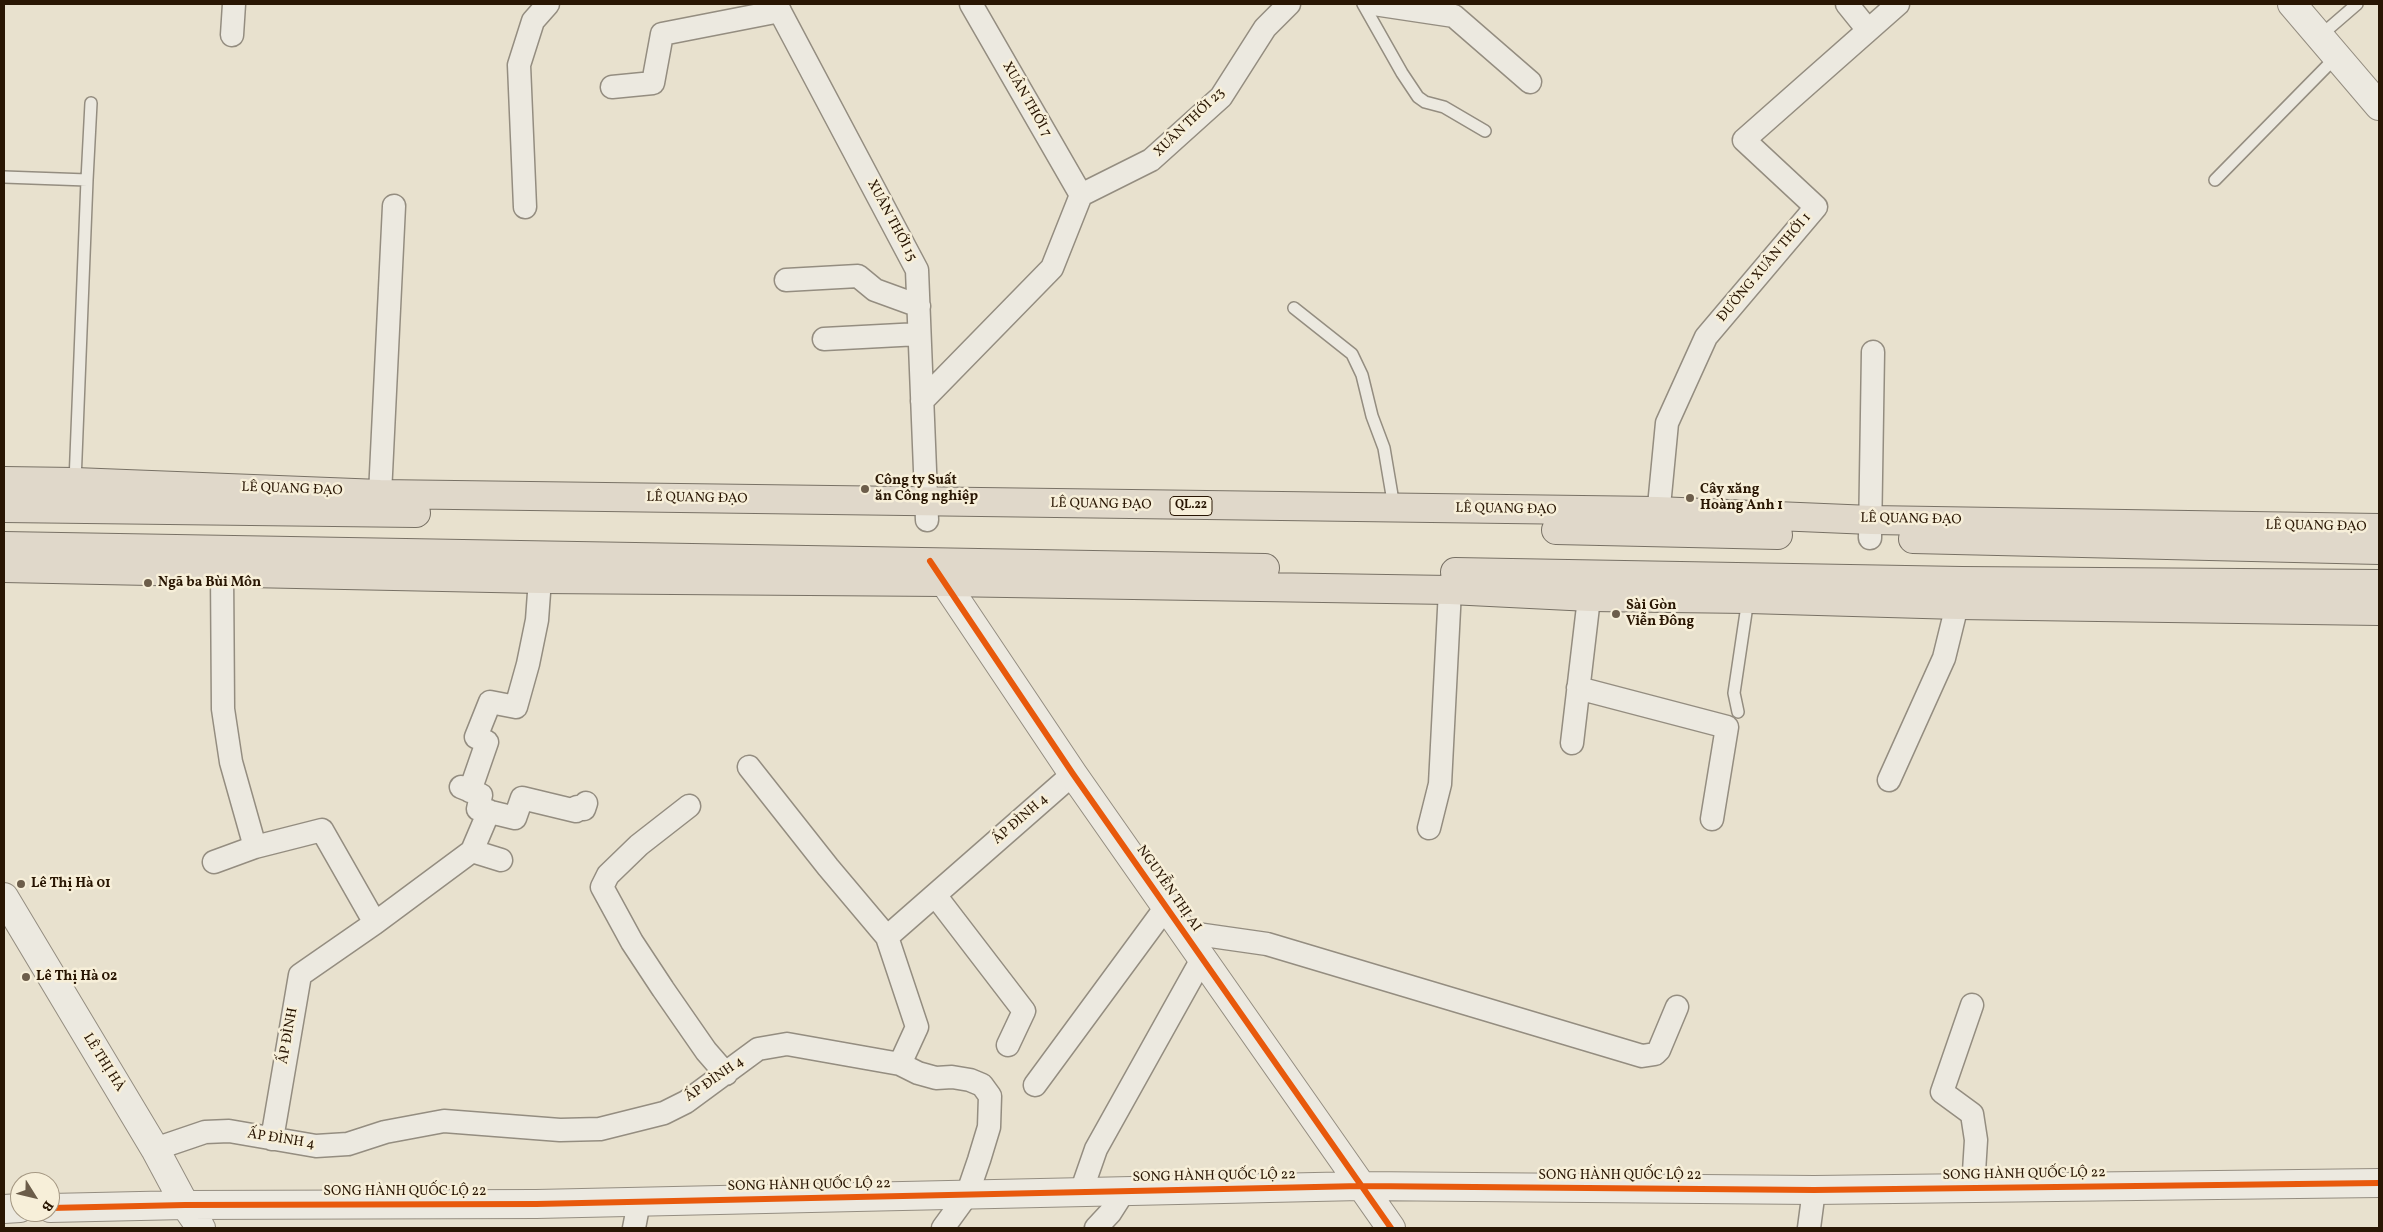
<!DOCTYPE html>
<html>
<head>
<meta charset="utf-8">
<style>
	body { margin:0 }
	#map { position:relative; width:2383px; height:1232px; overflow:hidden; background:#e8e1ce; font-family:Vollkorn,serif }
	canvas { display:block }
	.frame { position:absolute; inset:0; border:5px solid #291603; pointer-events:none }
	.north { position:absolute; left:10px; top:1172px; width:50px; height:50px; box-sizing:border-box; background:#f7efd9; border:1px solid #a59883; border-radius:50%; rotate:126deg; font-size:14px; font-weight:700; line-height:20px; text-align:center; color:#291603 }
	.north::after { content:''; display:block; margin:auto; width:18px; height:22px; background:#6c5d4a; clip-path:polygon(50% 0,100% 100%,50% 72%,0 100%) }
</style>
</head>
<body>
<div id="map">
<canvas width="2383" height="1232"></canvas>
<div class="frame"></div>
<div class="north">B</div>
</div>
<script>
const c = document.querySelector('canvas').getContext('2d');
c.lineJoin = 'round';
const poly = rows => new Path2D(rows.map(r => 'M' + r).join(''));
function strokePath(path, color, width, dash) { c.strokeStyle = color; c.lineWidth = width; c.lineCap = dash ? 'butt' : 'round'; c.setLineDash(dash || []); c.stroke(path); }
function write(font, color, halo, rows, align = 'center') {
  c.font = font + ' Vollkorn,serif'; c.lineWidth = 5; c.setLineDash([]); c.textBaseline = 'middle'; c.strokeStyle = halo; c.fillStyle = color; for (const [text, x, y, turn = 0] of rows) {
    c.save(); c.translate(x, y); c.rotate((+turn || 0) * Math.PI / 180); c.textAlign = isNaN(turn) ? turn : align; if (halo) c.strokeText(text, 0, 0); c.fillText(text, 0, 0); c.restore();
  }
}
const service = poly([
	[1363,4,1402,73,1418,97,1425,102,1444,107,1485,131],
	[2320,36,2357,4],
	[4,177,87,180,75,482],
	[87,180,91,103],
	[2215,180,2337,56],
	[1294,308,1352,354,1362,375,1372,416,1384,448,1394,507],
	[1738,712,1734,693,1748,599]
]);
const minor = poly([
	[776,4,917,270,927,520],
	[971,4,1081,195],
	[1374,4,1454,16,1530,82],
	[1847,4,1868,30],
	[232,35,234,4],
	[612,87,653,83,662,34,780,11],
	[525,207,519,65,533,21,548,4],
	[786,280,858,276,875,290,919,306],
	[824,339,919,334],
	[922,401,1052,268,1081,195,1151,160,1221,97,1265,28,1289,4],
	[380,494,394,206],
	[1657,527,1667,423,1706,337,1816,207,1744,140,1898,4],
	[1870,538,1873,352],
	[222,571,223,709,231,762,255,847,322,830,375,923,300,975,272,1139],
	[1578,688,1727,727,1712,819],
	[1572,743,1591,581],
	[749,767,828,867,887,937],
	[1889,780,1944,658,1961,589],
	[461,787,481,795,478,809,515,818,522,798,576,811,577,807,584,809,586,803],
	[470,791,487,742,476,737,490,702,516,707,528,664,537,620,540,579],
	[689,806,639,845,608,875,602,887,632,942,663,989,706,1051,726,1074],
	[1429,828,1440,784,1450,590],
	[472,851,501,860],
	[214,862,255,847],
	[935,895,1024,1011,1008,1045],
	[375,923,472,851,489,811],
	[1183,932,1267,944,1642,1056,1655,1054,1659,1050,1677,1007],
	[1972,1005,1942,1092,1972,1114,1976,1140,1973,1188],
	[900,1064,918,1073,936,1078,952,1077,970,1080,982,1085,990,1096,989,1127,979,1160,967,1195,943,1228],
	[1035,1085,1166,907],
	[155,1149,205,1132,229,1131,316,1146,348,1144,385,1132,444,1121,560,1130,600,1129,664,1113,686,1102,758,1049,787,1044,900,1064,917,1027,887,937,1073,774],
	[1081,1192,1096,1149,1202,959],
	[634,1228,639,1202],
	[1096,1228,1110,1213,1124,1191],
	[1809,1228,1814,1190]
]);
const tertiary = poly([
	[2292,4,2379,106],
	[933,565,1073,774,1391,1228],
	[4,897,155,1149,185,1205,201,1228],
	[50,1208,185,1205,536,1204,1361,1186,1814,1190,2379,1183],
	[4,1209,20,1208]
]);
const trunk = poly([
	[4,481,75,482,380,494,1657,511,1871,520,2379,528],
	[4,508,416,513],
	[1556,530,1778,535],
	[1913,539,2379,550],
	[4,546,1265,568],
	[4,568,540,579,943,582,1450,590,1590,597,1748,599,1958,605,2379,611],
	[1455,572,1962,581,2379,584]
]);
strokePath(service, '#948d80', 14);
strokePath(minor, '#948d80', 25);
strokePath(tertiary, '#948d80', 30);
strokePath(trunk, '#787165', 30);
strokePath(service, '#ece9e0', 11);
strokePath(minor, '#ece9e0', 22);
strokePath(tertiary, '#ece9e0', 28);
strokePath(trunk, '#e0d8ca', 28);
strokePath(poly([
	[930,561,1073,774,1391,1228],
	[50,1208,185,1205,536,1204,1361,1186,1814,1190,2379,1183]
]), '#e8590c', 6);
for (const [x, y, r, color] of [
	[865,489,5,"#6c5d4a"],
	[1690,498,5,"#6c5d4a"],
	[148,583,5,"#6c5d4a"],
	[1616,614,5,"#6c5d4a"],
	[21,884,5,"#6c5d4a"],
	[26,977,5,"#6c5d4a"]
]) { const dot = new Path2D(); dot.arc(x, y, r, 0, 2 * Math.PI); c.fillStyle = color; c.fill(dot); strokePath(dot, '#f7efd9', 2); }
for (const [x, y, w] of [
	[1191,506,42]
]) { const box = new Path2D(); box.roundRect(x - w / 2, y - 9.5, w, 19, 4); c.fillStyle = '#f7efd9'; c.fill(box); strokePath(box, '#291603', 1); }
write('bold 12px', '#291603', null, [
	["QL.22",1191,506]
]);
write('14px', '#291603', '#f7efd9', [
	["XUÂN THỚI 7",1026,100,60],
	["XUÂN THỚI 23",1190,123,-44],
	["XUÂN THỚI 15",891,221,62],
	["ĐƯỜNG XUÂN THỚI 1",1765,268,-50],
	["LÊ QUANG ĐẠO",292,490,2],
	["LÊ QUANG ĐẠO",697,499,1],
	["LÊ QUANG ĐẠO",1101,505,1],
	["LÊ QUANG ĐẠO",1506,510,1],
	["LÊ QUANG ĐẠO",1911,520,1],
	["LÊ QUANG ĐẠO",2316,527,1],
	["ẤP ĐÌNH 4",1021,820,-41],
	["NGUYỄN THỊ AI",1168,889,55],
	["ẤP ĐÌNH",289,1036,-80],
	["LÊ THỊ HÀ",103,1063,58],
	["ẤP ĐÌNH 4",715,1080,-35],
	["ẤP ĐÌNH 4",281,1140,9],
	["SONG HÀNH QUỐC LỘ 22",2024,1175,-1],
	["SONG HÀNH QUỐC LỘ 22",1620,1176],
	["SONG HÀNH QUỐC LỘ 22",1214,1177,-1],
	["SONG HÀNH QUỐC LỘ 22",809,1186,-1],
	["SONG HÀNH QUỐC LỘ 22",405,1192]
]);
write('bold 14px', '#291603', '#f7efd9', [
	["Công ty Suất",875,481],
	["ăn Công nghiệp",875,497],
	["Cây xăng",1700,490],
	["Hoàng Anh 1",1700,506],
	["Ngã ba Bùi Môn",158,583],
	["Sài Gòn",1626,606],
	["Viễn Đông",1626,622],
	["Lê Thị Hà 01",31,884],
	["Lê Thị Hà 02",36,977]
], 'left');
</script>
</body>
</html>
